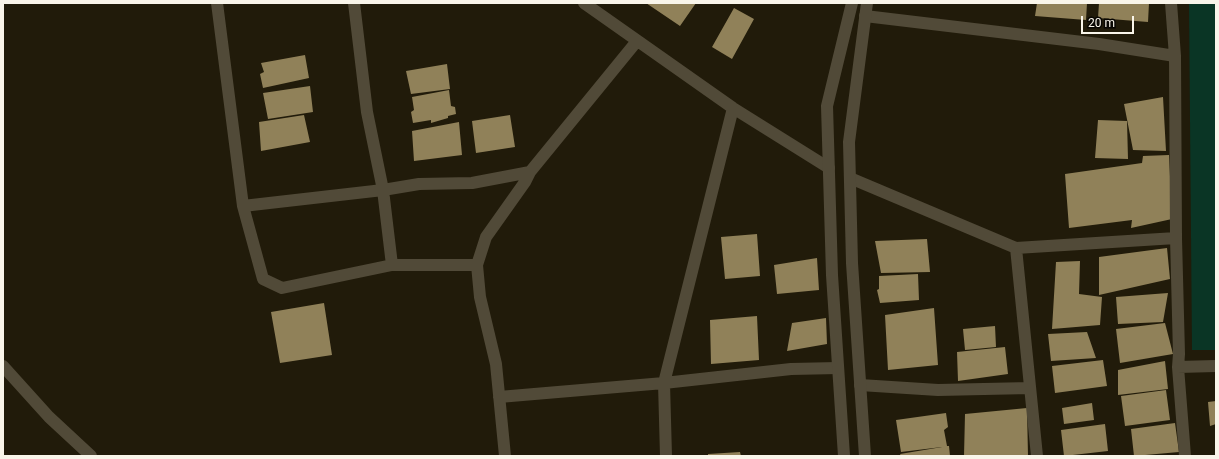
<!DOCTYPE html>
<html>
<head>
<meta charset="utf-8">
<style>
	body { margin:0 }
	#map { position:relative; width:1219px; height:459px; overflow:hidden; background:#211b0a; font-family:Roboto,sans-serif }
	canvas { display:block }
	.frame { position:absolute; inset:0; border:4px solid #f9f5ea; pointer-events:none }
	.scale { position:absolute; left:1081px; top:16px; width:53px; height:18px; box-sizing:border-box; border:2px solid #f9f5ea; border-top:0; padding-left:5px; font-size:12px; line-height:14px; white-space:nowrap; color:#f9f5ea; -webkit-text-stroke:3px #080602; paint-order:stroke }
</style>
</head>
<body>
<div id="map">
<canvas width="1219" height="459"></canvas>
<div class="frame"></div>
<div class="scale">20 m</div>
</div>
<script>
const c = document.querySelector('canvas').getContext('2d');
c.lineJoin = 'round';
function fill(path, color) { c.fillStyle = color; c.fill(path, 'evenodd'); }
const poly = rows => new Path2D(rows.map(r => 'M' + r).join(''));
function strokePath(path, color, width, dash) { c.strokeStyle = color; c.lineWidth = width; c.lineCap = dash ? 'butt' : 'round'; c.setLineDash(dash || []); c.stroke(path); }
fill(poly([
	[1189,3,1216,3,1216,350,1192,350]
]), '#0a3525');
fill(poly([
	[646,3,696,3,680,26],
	[1037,3,1087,3,1086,20,1035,16],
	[1099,3,1149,3,1148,22,1098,18],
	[734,8,754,19,732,59,712,47],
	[305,55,309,78,263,88,260,74,264,72,261,63],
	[447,64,450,89,411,94,406,71],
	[310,86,313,112,268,119,263,93],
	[449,90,451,106,455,107,456,114,448,116,448,118,431,123,431,120,413,123,411,112,414,110,412,97],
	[1163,97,1166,151,1133,150,1124,104],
	[304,115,310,142,261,151,259,122],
	[510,115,515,147,476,153,472,121],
	[1098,120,1127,121,1128,159,1095,158],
	[459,122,462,155,414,161,412,131],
	[1169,155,1172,219,1131,228,1132,220,1069,228,1065,174,1142,163,1143,156],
	[757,234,760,276,725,279,721,237],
	[927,239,930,272,881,273,875,241],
	[1167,248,1170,279,1099,295,1099,257],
	[817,258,819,290,777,294,774,265],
	[1080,261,1079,294,1102,297,1100,325,1052,329,1056,262],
	[918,274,919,300,880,303,877,290,879,289,879,276],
	[1168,293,1163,322,1118,324,1116,297],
	[324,303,332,355,280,363,271,312],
	[934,308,938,365,888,370,885,315],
	[757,316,759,360,711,364,710,320],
	[826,318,827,344,787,351,792,323],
	[1165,323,1173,354,1120,363,1116,329],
	[995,326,996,347,965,350,963,329],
	[1087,332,1096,358,1051,361,1048,334],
	[1005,347,1008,374,958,381,957,352],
	[1103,360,1107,386,1055,393,1052,366],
	[1165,361,1168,389,1118,395,1118,370],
	[1166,390,1170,420,1125,426,1121,396],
	[1216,401,1216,424,1210,426,1208,402],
	[1092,403,1094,420,1064,424,1062,408],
	[1027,408,1028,456,964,456,965,414],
	[946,413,948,427,944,430,947,446,949,446,950,456,901,456,900,454,942,447,901,452,896,420],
	[1175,423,1179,452,1134,456,1131,429],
	[1105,424,1108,451,1064,456,1061,430],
	[740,452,741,456,708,456,708,454]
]), '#908159');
strokePath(poly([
	[217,3,243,206,383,190,392,265,477,265,480,297,496,364,505,456],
	[354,3,367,112,383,190,419,184,472,183,530,172],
	[584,3,733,108,829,168],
	[1171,3,1175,56,1176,238,1179,354,1178,367,1185,456],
	[865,16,1099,44,1175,56],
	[850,178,1016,248,1176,238],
	[243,206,263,279,282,288,392,265],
	[1016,248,1037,456],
	[477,265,486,237,525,182,530,172,637,41],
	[3,366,49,417,91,456],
	[1178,367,1216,366],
	[860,385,938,390,1030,388],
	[499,397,664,383,791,369,838,368],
	[666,456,664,383,733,108]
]), '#514a38', 12);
strokePath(poly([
	[844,456,832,275,827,106,852,3],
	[865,456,852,263,849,142,867,3]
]), '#514a38', 12);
</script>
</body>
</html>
